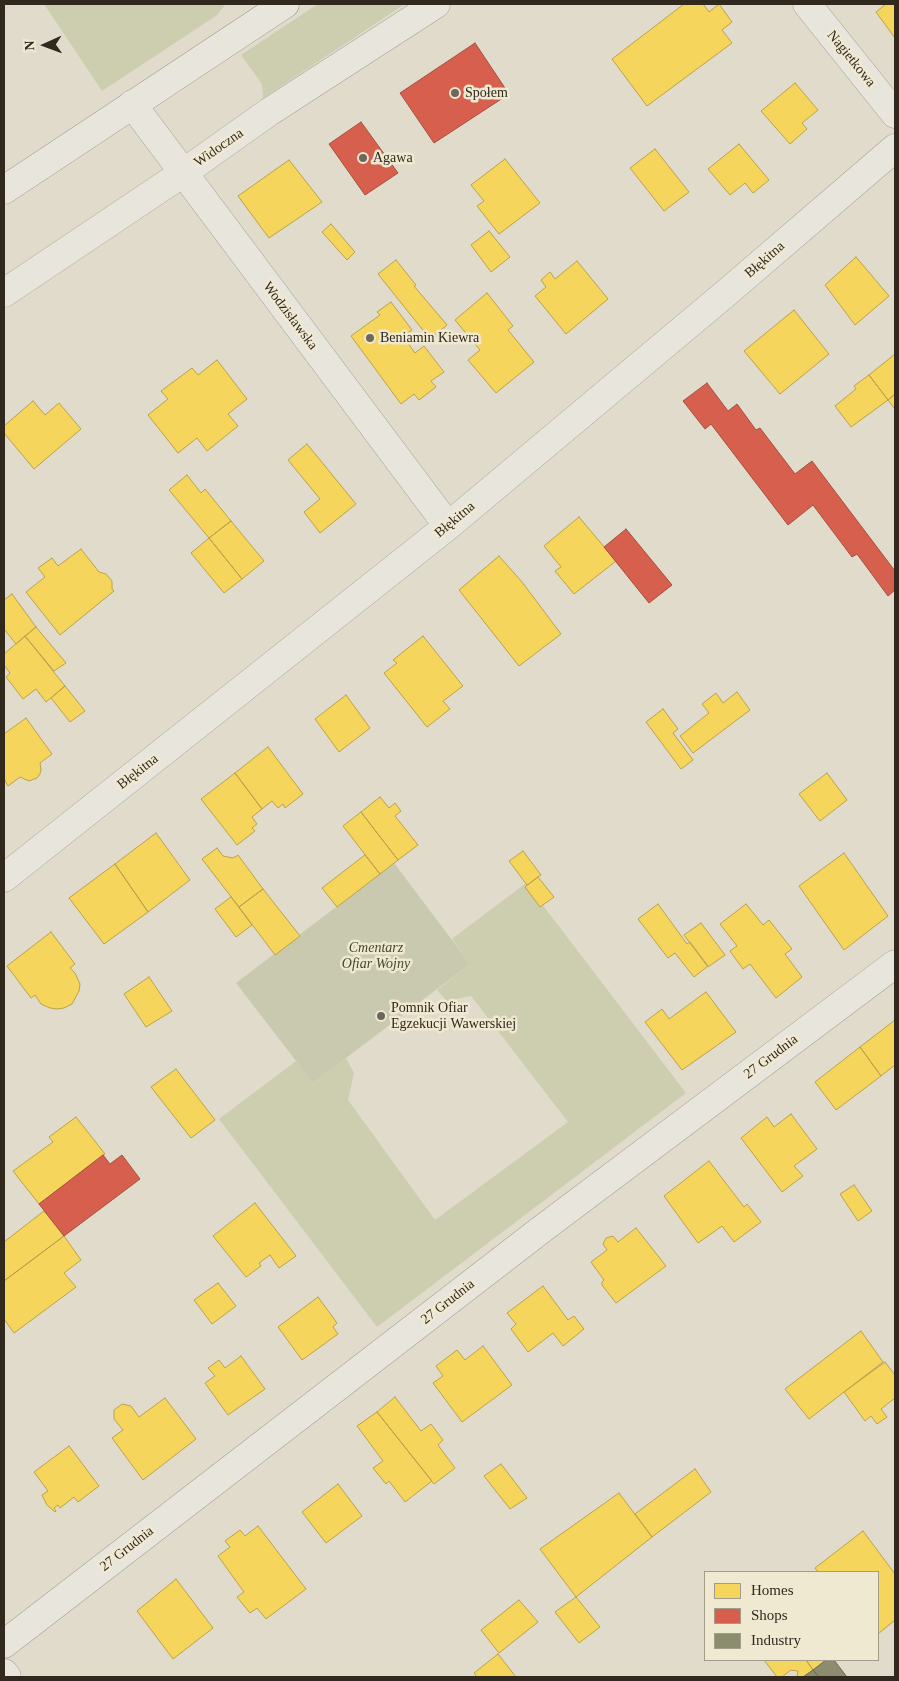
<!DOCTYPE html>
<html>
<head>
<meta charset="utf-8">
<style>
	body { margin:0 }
	#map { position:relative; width:899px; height:1681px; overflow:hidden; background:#e0dbcb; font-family:"Times New Roman",serif }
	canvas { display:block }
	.frame { position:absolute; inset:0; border:5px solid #31281e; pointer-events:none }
	.legend { position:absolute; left:704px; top:1571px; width:175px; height:90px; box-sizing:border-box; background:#f0e9d2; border:1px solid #a49c8a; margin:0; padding:6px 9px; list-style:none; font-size:15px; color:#31281e }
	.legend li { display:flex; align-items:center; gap:10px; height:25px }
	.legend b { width:25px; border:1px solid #a49c8a }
	.north { position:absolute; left:20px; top:20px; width:50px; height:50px; -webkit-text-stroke:4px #f0e9d2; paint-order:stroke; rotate:268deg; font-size:14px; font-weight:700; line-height:20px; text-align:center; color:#31281e }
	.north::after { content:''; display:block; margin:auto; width:18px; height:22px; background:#31281e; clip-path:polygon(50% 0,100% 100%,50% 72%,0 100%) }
</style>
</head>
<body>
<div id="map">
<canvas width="899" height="1681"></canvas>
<div class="frame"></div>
<ul class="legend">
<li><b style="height:14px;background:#f6d55c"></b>Homes</li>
<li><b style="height:14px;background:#d6604d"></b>Shops</li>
<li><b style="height:14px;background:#8c8c6e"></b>Industry</li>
</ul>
<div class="north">N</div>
</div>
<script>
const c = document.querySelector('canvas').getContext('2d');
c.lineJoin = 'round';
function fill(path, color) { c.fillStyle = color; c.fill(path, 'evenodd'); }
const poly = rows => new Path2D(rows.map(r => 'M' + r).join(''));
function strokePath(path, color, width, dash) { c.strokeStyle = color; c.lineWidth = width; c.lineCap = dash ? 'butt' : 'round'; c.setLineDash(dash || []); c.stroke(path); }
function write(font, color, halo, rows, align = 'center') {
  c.font = font + ' "Times New Roman",serif'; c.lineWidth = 5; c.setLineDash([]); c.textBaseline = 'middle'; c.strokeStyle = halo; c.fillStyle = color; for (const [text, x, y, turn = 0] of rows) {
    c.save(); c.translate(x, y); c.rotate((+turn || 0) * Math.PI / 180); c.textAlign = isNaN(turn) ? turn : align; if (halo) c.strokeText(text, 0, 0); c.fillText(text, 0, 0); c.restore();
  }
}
fill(poly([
	[44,4,226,4,216,16,102,91],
	[318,4,405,4,263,98,262,84,241,55],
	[526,883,686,1093,377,1327,219,1119,296,1061,313,1083,346,1058,354,1073,348,1100,435,1220,568,1122,471,996,447,1001,437,990,470,964,452,939]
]), '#cdceb0');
fill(poly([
	[394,863,470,964,313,1083,236,983]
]), '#c8c9ae');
const homes = poly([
	[684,4,703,4,709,12,719,4,732,22,722,30,732,43,647,106,612,59,684,4],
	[886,4,895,4,895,38,876,12,886,4],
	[795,83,818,110,802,123,807,129,790,144,761,111,795,83],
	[739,144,769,180,753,193,745,183,730,195,708,169,739,144],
	[655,149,689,192,664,211,630,168,655,149],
	[505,159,540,203,499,234,477,206,484,201,471,185,505,159],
	[289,160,322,202,269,238,238,196,289,160],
	[331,224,355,252,347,260,322,232,331,224],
	[489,231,510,257,491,272,471,245,489,231],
	[856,257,889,296,855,325,825,285,856,257],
	[396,260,416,285,414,286,447,325,430,339,378,274,396,260],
	[577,261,608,299,566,334,535,296,546,287,541,280,550,272,555,279,577,261],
	[487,293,513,326,508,330,534,362,496,393,468,360,480,350,455,320,487,293],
	[391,302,412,330,403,336,415,353,424,346,444,372,431,381,436,387,419,400,414,394,401,404,351,336,380,315,377,312,391,302],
	[794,310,829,354,780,394,744,351,794,310],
	[895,354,895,394,888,400,869,375,895,354],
	[217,360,247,399,228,414,238,426,207,451,197,438,178,453,148,415,168,399,161,391,192,368,198,375,217,360],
	[869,375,888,400,851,427,835,406,856,389,854,386,869,375],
	[895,394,895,409,888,400,895,394],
	[33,401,45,415,59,403,81,429,34,469,4,433,4,426,33,401],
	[307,444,356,504,320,533,304,512,320,499,288,460,307,444],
	[187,475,201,493,205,489,231,521,209,538,169,490,187,475],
	[579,517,616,561,574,594,555,571,561,567,544,546,579,517],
	[231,521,264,561,242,579,209,538,231,521],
	[209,538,242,579,224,593,191,553,209,538],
	[81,549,99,572,106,574,112,581,112,589,114,591,60,635,26,592,45,577,38,568,52,558,58,566,81,549],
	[499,556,522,582,561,634,519,666,459,590,499,556],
	[12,594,36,627,16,644,4,629,4,600,12,594],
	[36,627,66,663,54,671,25,636,36,627],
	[25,636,65,686,46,702,36,689,23,699,6,677,10,673,4,665,4,654,25,636],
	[423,636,463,686,443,701,450,709,427,727,384,673,397,663,393,660,423,636],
	[65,686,85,711,70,722,51,698,65,686],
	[737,692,750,710,693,753,680,736,709,713,702,704,716,693,723,703,737,692],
	[346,695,370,728,339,752,315,719,346,695],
	[663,709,678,729,673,733,693,760,681,769,646,722,663,709],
	[26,718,52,754,40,763,41,770,40,774,37,778,29,781,20,777,8,786,4,779,4,734,26,718],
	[268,747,303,794,285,808,283,804,278,808,272,801,262,809,235,773,268,747],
	[235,773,262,809,252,817,257,824,252,828,255,831,237,845,201,799,235,773],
	[827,773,847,800,820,821,799,794,827,773],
	[380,797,389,808,395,803,401,811,395,816,418,845,398,860,361,812,380,797],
	[361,812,398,860,380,874,343,826,361,812],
	[156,833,190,880,148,912,115,864,156,833],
	[217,848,223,856,233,858,238,855,263,889,239,907,202,859,217,848],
	[523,851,541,875,527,885,509,861,523,851],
	[844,853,888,916,844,950,799,886,844,853],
	[365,855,380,874,337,907,322,888,365,855],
	[115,864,148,912,104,944,69,898,115,864],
	[538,877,554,897,540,907,525,887,538,877],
	[263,889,300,936,275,955,239,907,263,889],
	[231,897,252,925,236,937,215,909,231,897],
	[658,904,687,944,690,942,708,966,694,977,675,953,668,958,638,919,658,904],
	[746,904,763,925,769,920,792,949,785,954,802,977,776,998,750,964,743,969,730,951,737,946,720,924,746,904],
	[701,923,725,955,708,967,684,935,701,923],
	[51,932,75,964,70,968,75,973,80,984,79,991,72,1004,64,1008,57,1009,50,1008,41,1004,35,995,31,998,7,966,51,932],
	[149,977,172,1011,146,1027,124,994,149,977],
	[706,992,736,1032,682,1070,645,1022,662,1009,669,1019,706,992],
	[895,1020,895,1065,881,1076,860,1047,895,1020],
	[860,1047,881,1076,836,1110,815,1082,860,1047],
	[176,1069,215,1120,191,1138,151,1087,176,1069],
	[791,1114,817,1149,794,1166,803,1176,782,1192,741,1138,767,1117,774,1127,791,1114],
	[76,1117,105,1154,39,1204,13,1171,53,1142,49,1137,76,1117],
	[709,1161,744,1207,747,1204,761,1222,734,1242,722,1226,698,1243,664,1196,709,1161],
	[854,1185,872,1211,858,1221,840,1194,854,1185],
	[255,1203,296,1256,279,1268,270,1255,259,1263,261,1266,246,1277,213,1236,255,1203],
	[44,1211,64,1236,4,1281,4,1242,44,1211],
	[636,1228,666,1266,616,1303,602,1285,602,1282,604,1280,591,1262,607,1250,603,1244,606,1238,613,1236,618,1242,636,1228],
	[64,1236,81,1260,64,1273,76,1287,14,1333,4,1319,4,1281,64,1236],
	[218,1283,236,1306,212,1324,194,1300,218,1283],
	[543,1286,568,1320,574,1316,584,1329,563,1346,553,1333,528,1352,511,1329,516,1324,507,1313,543,1286],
	[318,1297,337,1323,333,1327,338,1334,302,1360,278,1327,318,1297],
	[861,1331,883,1362,809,1419,785,1389,861,1331],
	[483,1346,512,1385,462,1422,433,1383,443,1376,436,1366,457,1350,465,1360,483,1346],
	[241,1356,265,1389,228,1415,205,1383,215,1376,208,1368,219,1360,225,1368,241,1356],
	[885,1362,895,1375,895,1398,881,1409,887,1417,877,1424,871,1416,865,1421,844,1392,885,1362],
	[395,1397,421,1431,431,1424,443,1440,438,1445,455,1468,434,1484,377,1412,395,1397],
	[165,1398,196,1439,143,1480,112,1438,123,1430,114,1419,114,1410,122,1404,131,1406,139,1417,165,1398],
	[377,1412,432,1481,405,1502,389,1481,386,1484,373,1468,383,1461,357,1426,377,1412],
	[69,1446,99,1486,78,1502,74,1497,60,1508,58,1505,54,1508,56,1511,55,1512,47,1505,42,1495,48,1491,34,1472,69,1446],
	[501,1464,527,1498,510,1509,484,1476,501,1464],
	[695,1469,711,1492,652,1537,635,1514,695,1469],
	[338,1484,362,1516,326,1543,302,1512,338,1484],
	[619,1493,652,1537,576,1597,540,1549,619,1493],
	[258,1526,306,1589,266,1619,257,1608,250,1613,237,1597,244,1592,218,1556,230,1547,225,1541,240,1530,245,1536,258,1526],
	[863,1531,895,1574,895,1620,878,1634,878,1572,818,1572,815,1568,863,1531],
	[176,1579,213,1628,173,1659,137,1611,176,1579],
	[576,1597,600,1627,579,1643,555,1612,576,1597],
	[519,1600,538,1622,499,1653,481,1630,519,1600],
	[498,1654,516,1677,477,1677,474,1673,498,1654],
	[764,1660,806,1660,813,1670,803,1677,797,1677,798,1671,791,1670,782,1677,777,1677,764,1660],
	[806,1660,826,1660,813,1670,806,1660]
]);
fill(homes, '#f6d55c');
strokePath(homes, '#bba149', 1);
const shops = poly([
	[475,43,509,94,434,143,400,93,475,43],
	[361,122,398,173,365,195,329,144,361,122],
	[707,383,728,411,737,404,756,430,760,428,795,474,812,461,895,571,895,590,888,596,857,554,852,557,813,505,788,525,711,424,705,429,683,401,707,383],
	[626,529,672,585,649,603,604,547,626,529],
	[103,1155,110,1164,122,1155,140,1179,64,1236,39,1204,103,1155]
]);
fill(shops, '#d6604d');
strokePath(shops, '#a44f3f', 1);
const industry = poly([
	[826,1660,834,1660,847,1677,819,1677,813,1670,826,1660],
	[813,1670,819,1677,803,1677,813,1670]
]);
fill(industry, '#8c8c6e');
strokePath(industry, '#716e56', 1);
const minor = poly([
	[807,4,895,114],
	[132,104,448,526],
	[4,293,183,173,269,112,436,4],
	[4,878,448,526,725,294,895,148],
	[4,1644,542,1229,895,964],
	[4,1673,7,1677]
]);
const secondary = poly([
	[4,190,285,4]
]);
strokePath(minor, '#a5a095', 29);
strokePath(secondary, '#948f84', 29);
strokePath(minor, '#e8e5dc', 28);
strokePath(secondary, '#e8e5dc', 28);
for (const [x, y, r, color] of [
	[455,93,5,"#6e675b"],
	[363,158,5,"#6e675b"],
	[370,338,5,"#6e675b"],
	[381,1016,5,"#6e675b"]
]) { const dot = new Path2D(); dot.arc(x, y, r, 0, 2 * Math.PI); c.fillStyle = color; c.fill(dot); strokePath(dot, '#f0e9d2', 2); }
write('14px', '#31281e', '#f0e9d2', [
	["Nagietkowa",851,59,51],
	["Widoczna",219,148,-35],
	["Błękitna",765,260,-41],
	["Wodzisławska",290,316,53],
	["Błękitna",455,520,-40],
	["Błękitna",138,772,-38],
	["27 Grudnia",771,1057,-37],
	["27 Grudnia",448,1302,-38],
	["27 Grudnia",127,1549,-38]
]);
write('14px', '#31281e', '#f0e9d2', [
	["Społem",465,93],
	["Agawa",373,158],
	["Beniamin Kiewra",380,338],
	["Pomnik Ofiar",391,1008],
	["Egzekucji Wawerskiej",391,1024]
], 'left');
write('italic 14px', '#404b28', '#f0e9d2', [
	["Cmentarz",376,948],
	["Ofiar Wojny",376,964]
]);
</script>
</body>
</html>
